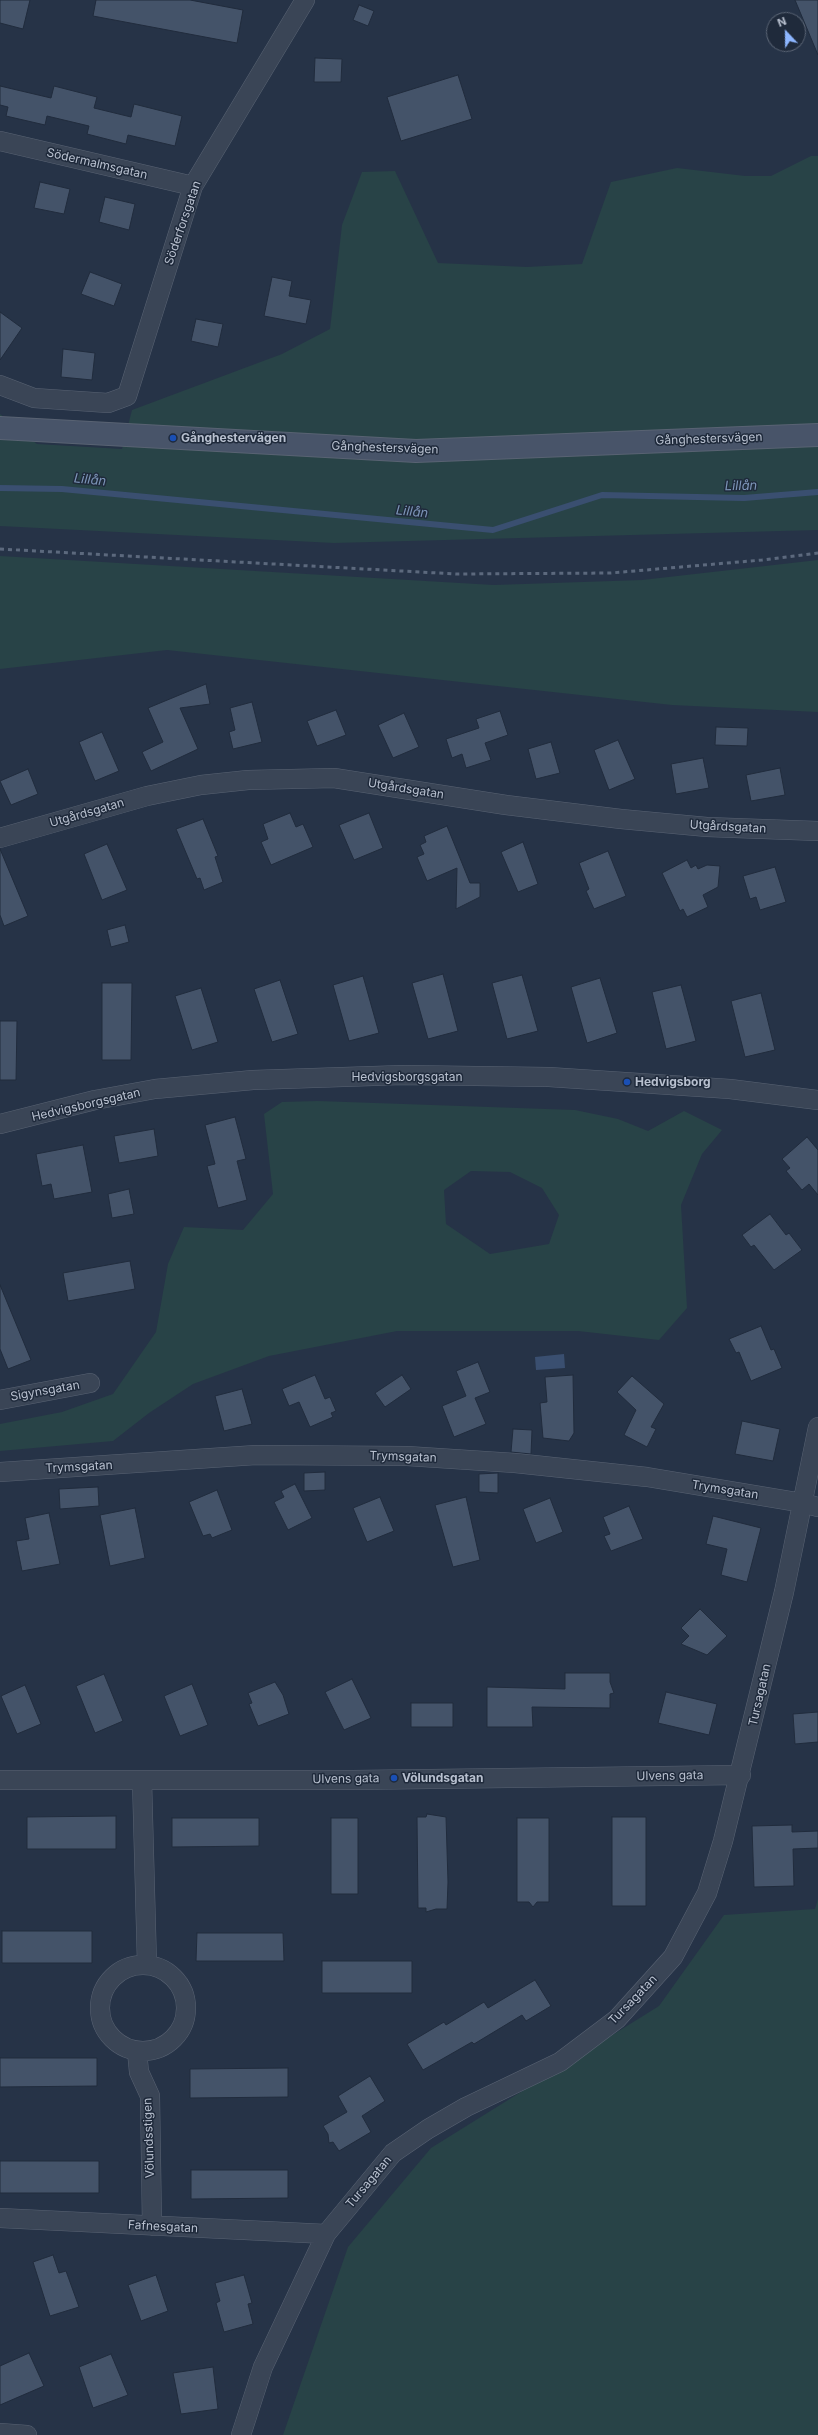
<!DOCTYPE html>
<html>
<head>
<meta charset="utf-8">
<style>
	body { margin:0 }
	#map { position:relative; width:818px; height:2435px; overflow:hidden; background:#263347; font-family:Inter,sans-serif }
	canvas { display:block }
	.north { position:absolute; left:766px; top:12px; width:40px; height:40px; box-sizing:border-box; background:#1f2a3b; border:1px solid #5c6676; border-radius:50%; rotate:338deg; font-size:11px; font-weight:700; line-height:16px; text-align:center; color:#b8c0cf }
	.north::after { content:''; display:block; margin:auto; width:14px; height:18px; background:#8db6ff; clip-path:polygon(50% 0,100% 100%,50% 72%,0 100%) }
</style>
</head>
<body>
<div id="map">
<canvas width="818" height="2435"></canvas>
<div class="north">N</div>
</div>
<script>
const c = document.querySelector('canvas').getContext('2d');
c.lineJoin = 'round';
function fill(path, color) { c.fillStyle = color; c.fill(path, 'evenodd'); }
const poly = rows => new Path2D(rows.map(r => 'M' + r).join(''));
function strokePath(path, color, width, dash) { c.strokeStyle = color; c.lineWidth = width; c.lineCap = dash ? 'butt' : 'round'; c.setLineDash(dash || []); c.stroke(path); }
function write(font, color, halo, rows, align = 'center') {
  c.font = font + ' Inter,sans-serif'; c.lineWidth = 3; c.setLineDash([]); c.textBaseline = 'middle'; c.strokeStyle = halo; c.fillStyle = color; for (const [text, x, y, turn = 0] of rows) {
    c.save(); c.translate(x, y); c.rotate((+turn || 0) * Math.PI / 180); c.textAlign = isNaN(turn) ? turn : align; if (halo) c.strokeText(text, 0, 0); c.fillText(text, 0, 0); c.restore();
  }
}
fill(poly([
	[811,156,818,156,818,530,334,543,0,526,0,414,37,444,122,449,132,410,282,354,330,329,342,225,362,172,395,171,438,263,527,267,582,264,611,182,677,168,745,176,771,176],
	[0,556,494,585,642,580,818,560,818,712,672,705,167,650,0,669],
	[318,1101,575,1110,618,1119,648,1131,684,1111,722,1130,702,1154,681,1205,687,1308,659,1340,578,1331,397,1331,269,1356,193,1384,149,1413,113,1441,0,1451,0,1424,62,1412,113,1394,156,1332,168,1264,184,1227,243,1230,273,1194,264,1114,282,1102],
	[471,1171,510,1172,542,1188,559,1215,549,1244,490,1254,446,1224,444,1190],
	[818,1899,818,2435,283,2435,348,2247,431,2148,659,2006,724,1915,815,1909]
]), '#284347');
fill(poly([
	[564,1354,565,1368,536,1370,535,1357]
]), '#3a4f70');
strokePath(poly([
	[0,488,62,489,493,530,602,495,744,498,818,492]
]), '#3a4f70', 6);
const building = poly([
	[0,0,30,0,23,29,0,23,0,0],
	[96,0,190,0,243,10,237,43,93,16,96,0],
	[795,0,818,0,818,55,795,0],
	[359,5,374,11,368,26,353,20,359,5],
	[315,58,342,59,341,82,314,82,315,58],
	[458,75,472,119,401,141,387,97,458,75],
	[0,86,51,98,54,86,97,97,94,108,131,117,134,104,182,116,175,146,128,135,126,144,87,134,89,126,47,116,45,125,6,116,8,107,0,105,0,86],
	[40,182,70,189,64,214,34,208,40,182],
	[105,197,135,204,129,230,99,222,105,197],
	[90,272,122,284,114,306,81,294,90,272],
	[272,277,292,281,289,296,311,300,306,324,264,316,272,277],
	[0,312,22,328,0,360,0,312],
	[196,319,223,324,218,347,191,341,196,319],
	[63,349,95,353,92,380,61,377,63,349],
	[206,684,210,704,180,708,198,749,151,771,142,752,163,742,148,708,206,684],
	[252,702,262,742,233,749,229,732,235,730,230,708,252,702],
	[336,710,346,735,317,746,307,721,336,710],
	[500,711,508,735,485,743,491,760,466,768,462,754,452,758,446,739,479,728,476,719,500,711],
	[404,713,419,747,393,758,378,725,404,713],
	[716,727,748,728,747,746,715,745,716,727],
	[102,732,119,771,95,781,79,742,102,732],
	[618,740,635,779,609,790,594,750,618,740],
	[551,742,560,773,536,779,528,749,551,742],
	[703,758,709,788,676,794,671,764,703,758],
	[780,768,785,795,751,801,746,775,780,768],
	[28,769,38,794,11,805,0,781,28,769],
	[290,813,296,827,303,824,313,847,271,865,261,842,268,839,263,824,290,813],
	[369,813,383,848,354,860,339,825,369,813],
	[203,819,218,856,215,857,223,882,204,890,200,878,197,879,176,829,203,819],
	[447,826,470,883,480,883,480,897,456,909,457,868,427,881,417,857,424,854,420,845,426,842,424,836,447,826],
	[523,842,538,884,518,892,501,852,523,842],
	[107,844,127,890,102,900,84,854,107,844],
	[0,849,28,916,4,926,0,915,0,849],
	[608,851,626,896,594,909,586,891,589,889,579,863,608,851],
	[687,860,691,868,696,865,698,869,707,865,720,866,718,887,703,895,708,907,687,917,683,909,680,911,662,873,687,860],
	[775,867,786,902,760,910,756,897,750,899,743,876,775,867],
	[125,925,129,942,111,947,107,930,125,925],
	[443,974,458,1031,428,1039,412,983,443,974],
	[522,975,538,1031,507,1039,492,983,522,975],
	[363,976,379,1033,349,1041,333,985,363,976],
	[600,978,617,1033,587,1043,571,987,600,978],
	[280,980,298,1034,272,1042,254,989,280,980],
	[102,983,132,983,131,1060,102,1060,102,983],
	[681,985,696,1041,666,1049,652,992,681,985],
	[201,988,218,1042,192,1050,175,996,201,988],
	[761,993,775,1050,745,1057,731,1001,761,993],
	[0,1021,17,1021,16,1080,0,1080,0,1021],
	[235,1117,246,1159,237,1161,247,1200,218,1208,207,1166,215,1164,205,1125,235,1117],
	[154,1129,158,1156,119,1163,114,1136,154,1129],
	[807,1137,818,1150,818,1195,809,1184,802,1190,786,1171,790,1168,782,1159,807,1137],
	[83,1145,92,1192,54,1199,51,1184,42,1186,36,1154,83,1145],
	[129,1189,134,1214,112,1218,108,1194,129,1189],
	[770,1214,786,1235,789,1233,802,1250,774,1270,754,1245,751,1247,742,1235,770,1214],
	[130,1261,135,1289,68,1301,63,1273,130,1261],
	[0,1285,31,1360,8,1369,0,1349,0,1285],
	[761,1326,771,1350,774,1349,782,1368,751,1381,739,1352,736,1353,729,1339,761,1326],
	[478,1362,490,1392,475,1398,486,1424,454,1437,442,1406,466,1396,456,1371,478,1362],
	[315,1375,325,1399,330,1397,336,1411,331,1413,333,1417,310,1427,299,1402,289,1406,282,1389,315,1375],
	[402,1375,411,1389,385,1407,375,1393,402,1375],
	[573,1375,574,1433,569,1441,543,1438,540,1403,547,1402,545,1377,573,1375],
	[632,1376,664,1404,651,1427,656,1429,647,1447,624,1435,636,1410,617,1392,632,1376],
	[242,1389,252,1424,224,1431,215,1396,242,1389],
	[742,1421,780,1429,773,1461,735,1454,742,1421],
	[513,1429,532,1430,531,1454,511,1452,513,1429],
	[325,1472,325,1490,304,1491,304,1473,325,1472],
	[498,1473,498,1493,479,1492,479,1474,498,1473],
	[295,1484,312,1518,288,1530,274,1502,284,1497,281,1491,295,1484],
	[98,1487,99,1506,60,1509,59,1489,98,1487],
	[217,1490,232,1530,212,1538,210,1534,203,1536,189,1502,217,1490],
	[380,1497,394,1531,367,1542,353,1508,380,1497],
	[466,1497,480,1560,453,1567,435,1505,466,1497],
	[550,1498,563,1532,536,1543,523,1509,550,1498],
	[629,1506,643,1539,611,1551,604,1536,610,1534,603,1517,629,1506],
	[135,1508,145,1558,110,1566,100,1515,135,1508],
	[49,1513,60,1564,22,1571,16,1541,29,1539,25,1518,49,1513],
	[713,1516,761,1528,747,1582,721,1575,727,1549,706,1544,713,1516],
	[700,1609,727,1636,707,1655,681,1644,689,1636,681,1628,700,1609],
	[565,1673,610,1673,610,1682,614,1693,610,1694,610,1708,532,1707,533,1727,487,1727,487,1687,565,1689,565,1673],
	[104,1674,123,1721,95,1733,76,1686,104,1674],
	[352,1679,371,1718,344,1730,325,1692,352,1679],
	[275,1682,283,1695,289,1714,258,1726,249,1704,252,1703,248,1693,275,1682],
	[192,1684,208,1725,180,1736,164,1696,192,1684],
	[25,1685,41,1724,17,1734,1,1696,25,1685],
	[666,1692,717,1704,709,1735,658,1723,666,1692],
	[411,1703,453,1703,453,1727,411,1727,411,1703],
	[818,1712,818,1742,795,1744,793,1714,818,1712],
	[427,1814,446,1817,448,1882,447,1909,436,1909,426,1912,426,1908,418,1908,417,1817,426,1817,427,1814],
	[116,1816,116,1849,27,1849,27,1817,116,1816],
	[612,1817,646,1817,646,1906,612,1906,612,1817],
	[172,1818,259,1818,259,1846,172,1847,172,1818],
	[331,1818,358,1818,358,1894,331,1894,331,1818],
	[517,1818,549,1818,549,1902,537,1902,533,1907,529,1902,517,1902,517,1818],
	[792,1825,792,1832,818,1831,818,1848,793,1849,794,1886,754,1887,752,1826,792,1825],
	[2,1931,92,1931,92,1963,2,1963,2,1931],
	[197,1933,283,1933,284,1961,196,1961,197,1933],
	[322,1961,412,1961,412,1993,322,1993,322,1961],
	[535,1980,551,2006,526,2021,522,2015,474,2044,472,2042,423,2070,407,2044,444,2022,446,2025,484,2002,488,2008,535,1980],
	[0,2058,97,2058,97,2086,0,2087,0,2058],
	[288,2068,288,2097,190,2098,190,2069,288,2068],
	[370,2076,385,2101,362,2116,371,2132,339,2151,333,2142,329,2143,328,2134,323,2126,347,2112,338,2096,370,2076],
	[0,2161,99,2161,99,2193,0,2193,0,2161],
	[191,2170,288,2170,288,2198,191,2199,191,2170],
	[53,2255,59,2273,66,2271,79,2307,50,2316,33,2262,53,2255],
	[156,2275,168,2311,141,2321,128,2285,156,2275],
	[244,2275,252,2303,248,2304,253,2324,224,2332,216,2303,220,2301,215,2283,244,2275],
	[29,2353,44,2386,0,2405,0,2366,29,2353],
	[111,2354,128,2395,93,2408,79,2367,111,2354],
	[213,2367,218,2409,181,2414,173,2373,213,2367]
]);
fill(building, '#445369');
strokePath(building, '#212c3d', 1);
const street = poly([
	[0,141,193,186],
	[0,385,34,398,108,403,127,396,193,186,305,0],
	[0,838,147,796,201,785,248,780,334,778,506,805,621,819,707,827,818,831],
	[0,1124,95,1100,155,1089,253,1080,403,1075,549,1077,730,1089,818,1100],
	[0,1400,90,1383],
	[0,1472,256,1455,407,1456,515,1463,647,1477,803,1503,818,1507],
	[0,1780,353,1780,741,1775],
	[142,1780,147,1965],
	'100 2008a43 43 0 1 1 86 0a43 43 0 1 1-86 0Z',
	[137,2051,139,2072,150,2096,152,2226],
	[0,2218,326,2234],
	[0,2433,27,2435],
	[241,2435,263,2367,326,2234,393,2153,428,2129,466,2107,560,2062,617,2019,673,1957,707,1893,723,1841,784,1592,818,1427]
]);
const secondary = poly([
	[0,428,416,451,818,435]
]);
strokePath(street, '#596373', 20);
strokePath(secondary, '#596373', 24);
strokePath(street, '#3a4556', 19);
strokePath(secondary, '#485469', 22);
strokePath(poly([
	[0,549,456,574,611,573,762,560,818,553]
]), '#5c697d', 3, [4, 4]);
for (const [x, y, r, color] of [
	[173,438,4,"#1a4fb4"],
	[627,1082,4,"#1a4fb4"],
	[394,1778,4,"#1a4fb4"]
]) { const dot = new Path2D(); dot.arc(x, y, r, 0, 2 * Math.PI); c.fillStyle = color; c.fill(dot); strokePath(dot, '#1f2a3b', 1.5); }
write('12px', '#b8c0cf', '#1f2a3b', [
	["Södermalmsgatan",97,164,13],
	["Söderforsgatan",183,223,-71],
	["Gånghestersvägen",709,439,-2],
	["Gånghestersvägen",385,448,2],
	["Utgårdsgatan",406,789,9],
	["Utgårdsgatan",87,813,-16],
	["Utgårdsgatan",728,827,3],
	["Hedvigsborgsgatan",407,1077],
	["Hedvigsborgsgatan",86,1105,-13],
	["Sigynsgatan",45,1391,-10],
	["Trymsgatan",403,1457,2],
	["Trymsgatan",79,1467,-3],
	["Trymsgatan",725,1490,9],
	["Tursagatan",760,1695,-77],
	["Ulvens gata",670,1776,-1],
	["Ulvens gata",346,1779,-1],
	["Tursagatan",633,2000,-46],
	["Völundsstigen",149,2138,-92],
	["Tursagatan",369,2182,-50],
	["Fafnesgatan",163,2227,3]
]);
write('bold 12px', '#b8c0cf', '#1f2a3b', [
	["Gånghestervägen",181,438],
	["Hedvigsborg",635,1082],
	["Völundsgatan",402,1778]
], 'left');
write('italic 13px', '#7d95b8', '#1f2a3b', [
	["Lillån",90,480,6],
	["Lillån",741,486,-1],
	["Lillån",412,512,6]
]);
</script>
</body>
</html>
